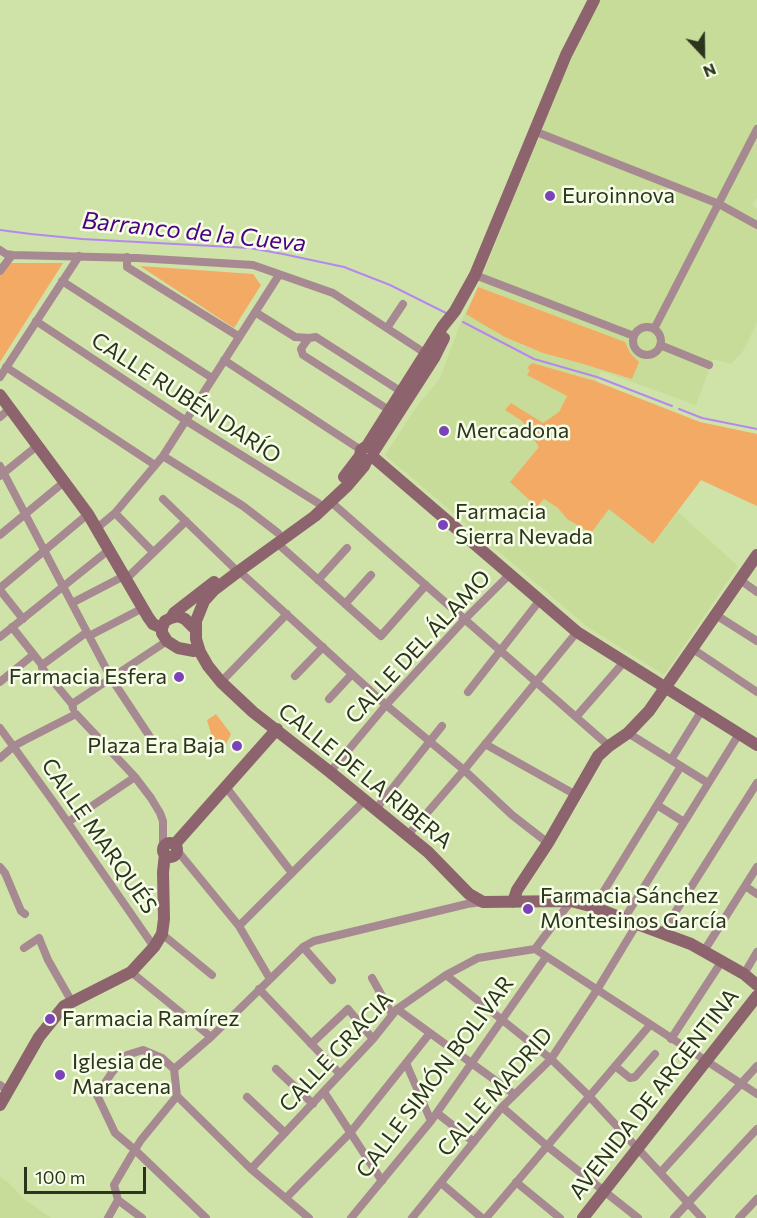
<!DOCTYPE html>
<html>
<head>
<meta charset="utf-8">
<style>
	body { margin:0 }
	#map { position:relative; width:757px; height:1218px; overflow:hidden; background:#cfe2a8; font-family:Commissioner,sans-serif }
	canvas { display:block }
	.north { position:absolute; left:673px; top:24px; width:60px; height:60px; -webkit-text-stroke:4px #f6fee7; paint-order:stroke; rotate:158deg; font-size:16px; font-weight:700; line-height:24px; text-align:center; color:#2d341d }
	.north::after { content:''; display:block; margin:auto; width:21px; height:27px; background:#2d341d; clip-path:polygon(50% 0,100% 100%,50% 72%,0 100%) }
	.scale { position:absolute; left:24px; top:1167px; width:122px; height:27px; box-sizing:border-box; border:3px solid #2d341d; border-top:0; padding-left:8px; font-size:18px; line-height:21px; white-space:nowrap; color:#2d341d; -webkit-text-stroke:4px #f6fee7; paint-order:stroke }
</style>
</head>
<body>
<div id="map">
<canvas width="757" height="1218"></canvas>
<div class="north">N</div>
<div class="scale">100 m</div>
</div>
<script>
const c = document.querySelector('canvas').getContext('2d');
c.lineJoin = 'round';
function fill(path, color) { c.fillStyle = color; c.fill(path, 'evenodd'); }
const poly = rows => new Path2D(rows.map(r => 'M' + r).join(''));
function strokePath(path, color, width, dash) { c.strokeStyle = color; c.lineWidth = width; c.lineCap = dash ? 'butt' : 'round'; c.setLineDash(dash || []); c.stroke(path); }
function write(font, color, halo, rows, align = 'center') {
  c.font = font + ' Commissioner,sans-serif'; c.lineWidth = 5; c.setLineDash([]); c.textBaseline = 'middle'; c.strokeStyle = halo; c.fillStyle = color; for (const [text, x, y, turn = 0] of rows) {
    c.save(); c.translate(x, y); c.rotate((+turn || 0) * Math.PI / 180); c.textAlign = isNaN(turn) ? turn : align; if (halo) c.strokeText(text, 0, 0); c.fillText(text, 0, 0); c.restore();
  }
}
fill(poly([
	[599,0,757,0,757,198,752,205,757,209,757,323,743,351,731,364,713,359,696,405,601,371,537,507,544,499,558,508,567,519,609,508,653,544,678,512,738,566,664,675,589,628,385,455,420,402,439,380,461,322,478,287,536,143,569,56],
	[0,1177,8,1182,24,1199,51,1218,0,1218]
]), '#c7dc99');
fill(poly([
	[10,263,63,263,0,362,0,276],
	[140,266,253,274,261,285,234,328],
	[478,287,625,342,630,353,639,362,632,379,580,363,543,353,505,337,479,322,466,314],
	[532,363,595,381,700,422,757,434,757,506,701,480,653,544,609,509,591,533,567,519,558,508,544,499,537,507,510,482,539,447,522,421,505,410,511,403,543,423,559,412,567,396,527,375,530,370,527,368],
	[216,714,231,734,224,748,214,743,207,720]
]), '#f3aa65');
strokePath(poly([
	[0,230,31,234,82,239,250,248,283,254,344,267,390,285,446,313],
	[463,322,534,359,597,377,672,406],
	[679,409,702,418,757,429]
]), '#b588f0', 2);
strokePath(poly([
	[534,131,719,204,757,225],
	[0,250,6,254,12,255,137,258,253,265,333,293,428,355],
	[127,257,127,267,238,336],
	[0,271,12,255],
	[475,275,634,336],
	[62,281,212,378],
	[255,312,295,337,309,338],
	[36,321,185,420,318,503],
	'633 341a14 14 0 1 1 28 0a14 14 0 1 1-28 0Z',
	[387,328,403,304],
	[654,329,757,129],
	[660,345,709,365],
	[224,360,361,450],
	[6,367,155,465],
	[0,377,79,256],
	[389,410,303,355,301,349,305,343,309,338,316,337,405,394],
	[0,417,9,409],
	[163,456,243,506,278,533],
	[0,466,111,678,152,740],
	[0,476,37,446],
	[163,499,233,567],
	[331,502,609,746],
	[115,513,153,552],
	[97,528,115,513,163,456,279,275],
	[0,535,64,482],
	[277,543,381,636,426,585],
	[239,571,386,705,464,770,512,815,548,843],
	[126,579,186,521],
	[318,580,347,548],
	[740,580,757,592],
	[0,588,88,514],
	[0,590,23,619],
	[72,603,124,576],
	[345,604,371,575],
	[716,615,757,641],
	[12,627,42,665,42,668,72,704,73,708],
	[89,636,143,608],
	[0,637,110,549],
	[693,649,757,692],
	[42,665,87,632],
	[295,676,323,647],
	[0,682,33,655],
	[221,682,287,614],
	[468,692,540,600],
	[329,699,352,674],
	[72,704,167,641],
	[576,717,624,662],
	[0,728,55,804,154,947],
	[628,733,708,783],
	[485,744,576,795],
	[0,758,14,746,25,740,76,714,135,777,151,798,160,813,163,821,163,842,165,846],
	[671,760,702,710],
	[330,772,386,705,465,619,510,574],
	[226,787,292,873],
	[657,805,684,822],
	[376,809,442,726],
	[68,822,135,777],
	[408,835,464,770,577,632],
	[177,852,180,854,239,926,270,979],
	[0,867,5,873,21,911,25,914],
	[745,886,757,894],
	[594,907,681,766],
	[624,919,739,734],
	[239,926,365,800],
	[662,933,757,783],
	[162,934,212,975],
	[303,947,332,980],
	[24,948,39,938,48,960,72,1002],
	[535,949,757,1094],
	[704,951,757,867],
	[131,972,211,1037],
	[744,974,757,952],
	[446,975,551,1059,589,1096,702,1218],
	[372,978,392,1014],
	[259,989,340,1074],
	[397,1009,514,1094],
	[671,1039,722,961],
	[311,1044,348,1009,373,1039],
	[406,1063,431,1121],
	[615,1066,630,1078,635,1077,655,1054],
	[174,1069,211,1037,303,947,314,941,467,904,482,902],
	[174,1069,162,1058,143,1050,127,1055,113,1071,97,1095,115,1133,135,1150,206,1218],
	[174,1069,177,1096],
	[276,1069,313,1104],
	[0,1085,8,1091],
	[324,1092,382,1181],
	[177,1096,251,1169,309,1218],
	[247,1097,285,1133],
	[502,1107,547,1146,638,1218],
	[437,1113,474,1142],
	[251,1169,373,1039,397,1009,446,975,478,958,535,949,571,901],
	[661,1172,757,1066],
	[516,1182,560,1218],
	[441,1183,482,1218],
	[286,1198,350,1133,430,1033],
	[118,1200,114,1185,131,1156,141,1140,177,1096],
	[118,1200,142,1218],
	[108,1218,118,1200],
	[351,1218,431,1121,546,957],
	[412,1218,502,1107,551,1059,597,990,637,924],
	[486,1218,650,1025],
	[674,1218,757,1129],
	[739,1218,757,1199]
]), '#a78a91', 8);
strokePath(poly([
	[0,395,88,514,148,617,153,624,162,628],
	[367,446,443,326,455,311,475,275,566,55,594,0],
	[374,451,434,358,444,338],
	[373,457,577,632,757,745],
	[367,460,364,466,347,486,315,516,239,571,214,590,204,601,196,621,196,639,200,652,208,666,221,682,253,712,330,772,428,852,469,894,483,902,571,901,594,907,637,924,691,944,744,974,757,985],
	[344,477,360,456,361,450,367,446,373,450],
	[171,618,178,616,185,619,195,629],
	[194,651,178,648,167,641,162,633,162,628,165,621,171,618,174,613,214,582],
	'163 850a7 7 0 1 1 14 0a7 7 0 1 1-14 0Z',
	[175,844,277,729],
	[513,902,517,890,548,843,598,756,609,746,628,733,649,711,757,555],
	[0,1105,39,1037,64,1006,131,972,154,947,162,934,164,919,163,872,165,854],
	[583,1218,757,996]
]), '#8d646e', 12);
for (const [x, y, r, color] of [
	[550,196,6,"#7c43b9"],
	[444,431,6,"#7c43b9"],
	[443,525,6,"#7c43b9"],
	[179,677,6,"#7c43b9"],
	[237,746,6,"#7c43b9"],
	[528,909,6,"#7c43b9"],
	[50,1019,6,"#7c43b9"],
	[60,1075,6,"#7c43b9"]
]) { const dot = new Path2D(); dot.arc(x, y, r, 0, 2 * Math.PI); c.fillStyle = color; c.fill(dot); strokePath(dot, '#f6fee7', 2); }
write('22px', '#2d341d', '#f6fee7', [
	["Euroinnova",562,196],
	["Mercadona",456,431],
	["Farmacia",455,512],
	["Sierra Nevada",455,537],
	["Farmacia Esfera",167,677,"right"],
	["Plaza Era Baja",225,746,"right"],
	["Farmacia Sánchez",540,896],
	["Montesinos García",540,921],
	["Farmacia Ramírez",62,1019],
	["Iglesia de",72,1062],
	["Maracena",72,1087]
], 'left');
write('22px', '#2d341d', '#f6fee7', [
	["CALLE RUBÉN DARÍO",186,398,33],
	["CALLE DEL ÁLAMO",418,647,-47],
	["CALLE DE LA RIBERA",365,776,39],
	["CALLE MARQUÉS",99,836,55],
	["CALLE GRACIA",336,1052,-47],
	["CALLE SIMÓN BOLIVAR",435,1077,-53],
	["CALLE MADRID",495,1092,-49],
	["AVENIDA DE ARGENTINA",654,1094,-52]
]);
write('italic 24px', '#4e0085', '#f6fee7', [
	["Barranco de la Cueva",194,232,6]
]);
</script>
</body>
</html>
